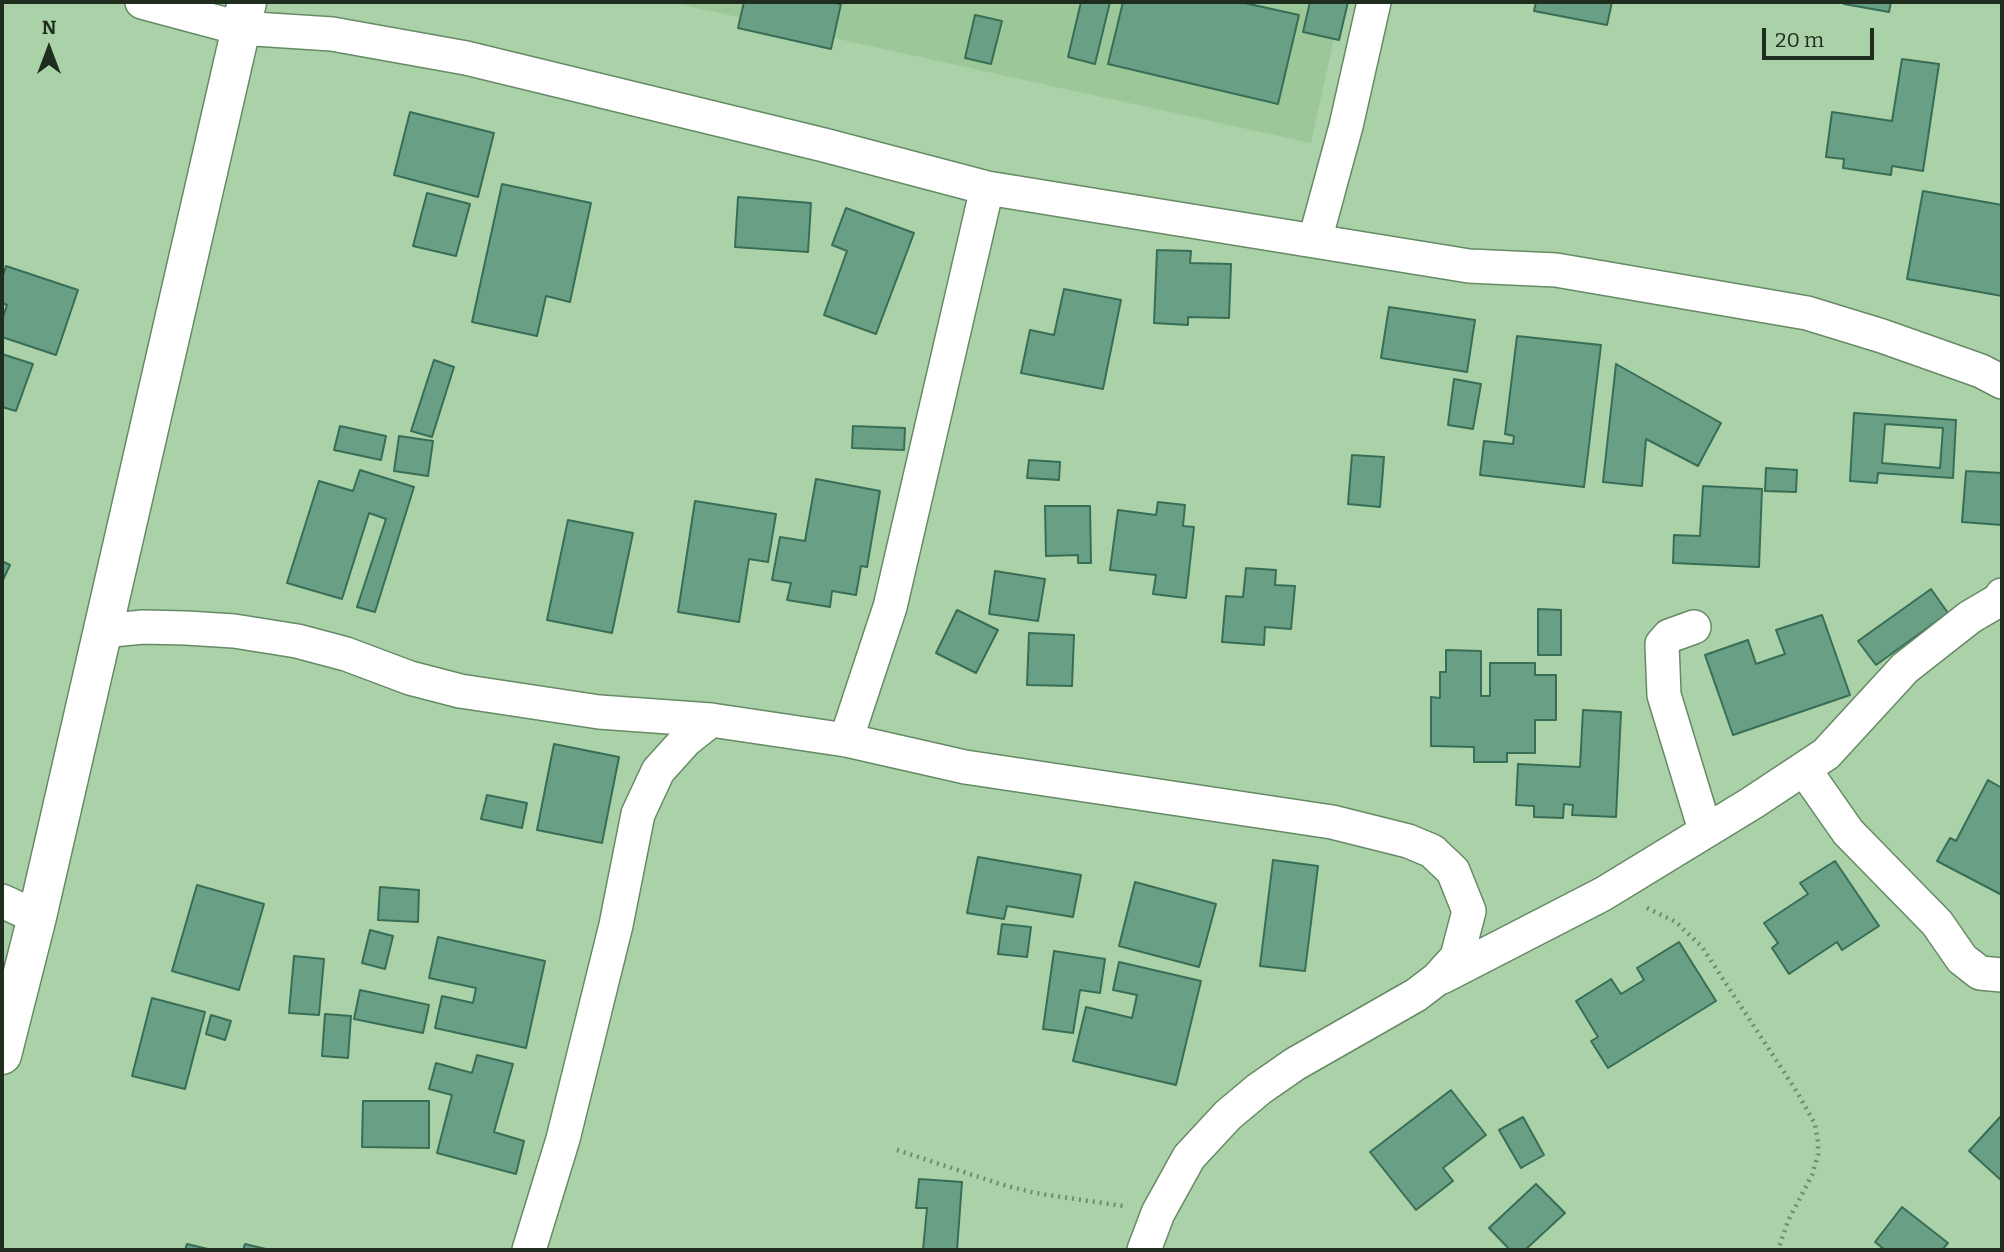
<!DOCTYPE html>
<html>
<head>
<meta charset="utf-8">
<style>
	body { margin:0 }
	#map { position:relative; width:2004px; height:1252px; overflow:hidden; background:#aad1a8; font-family:Bitter,serif }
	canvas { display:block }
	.frame { position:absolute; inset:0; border:4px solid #1e2d1d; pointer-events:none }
	.north { position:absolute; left:14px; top:14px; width:70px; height:70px; -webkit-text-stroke:5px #aad1a8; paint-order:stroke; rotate:0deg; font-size:19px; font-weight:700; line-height:28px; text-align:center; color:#1e2d1d }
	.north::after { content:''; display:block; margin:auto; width:24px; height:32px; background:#1e2d1d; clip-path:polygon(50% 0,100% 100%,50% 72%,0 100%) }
	.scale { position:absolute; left:1762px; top:28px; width:112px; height:32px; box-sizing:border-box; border:4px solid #1e2d1d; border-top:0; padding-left:9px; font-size:21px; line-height:24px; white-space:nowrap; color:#1e2d1d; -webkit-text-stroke:5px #aad1a8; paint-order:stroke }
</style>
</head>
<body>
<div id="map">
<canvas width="2004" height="1252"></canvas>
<div class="frame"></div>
<div class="north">N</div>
<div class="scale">20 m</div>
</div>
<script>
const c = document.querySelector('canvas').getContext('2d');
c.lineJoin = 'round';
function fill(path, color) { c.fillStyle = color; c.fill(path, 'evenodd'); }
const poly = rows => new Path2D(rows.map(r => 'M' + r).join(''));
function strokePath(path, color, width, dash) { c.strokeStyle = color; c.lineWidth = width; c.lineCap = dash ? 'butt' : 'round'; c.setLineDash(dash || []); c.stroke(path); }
fill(poly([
	[670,2,1342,2,1311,143]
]), '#9bc799');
const building = poly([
	[744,2,829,2,841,4,831,49,738,28,744,2],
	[1081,2,1110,2,1095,64,1068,57,1081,2],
	[1123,2,1240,2,1299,15,1278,104,1108,64,1123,2],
	[1310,2,1348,2,1339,40,1303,32,1310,2],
	[1536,2,1612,2,1607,25,1534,11,1536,2],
	[1844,2,1891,2,1889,12,1844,4,1844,2],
	[975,15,1002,21,991,64,965,58,975,15],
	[1902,59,1939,64,1923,171,1892,166,1891,175,1843,168,1844,159,1826,157,1832,112,1892,121,1902,59],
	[410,112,494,133,478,197,394,175,410,112],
	[502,184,591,203,570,302,546,296,537,336,472,322,502,184],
	[1923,191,2002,205,2002,296,1907,279,1923,191],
	[427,193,470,204,456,256,413,246,427,193],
	[738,197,811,203,808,252,735,247,738,197],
	[846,208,914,233,876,334,824,315,847,251,832,245,846,208],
	[1157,250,1191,251,1190,263,1231,264,1229,318,1188,317,1188,325,1154,323,1157,250],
	[6,266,78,290,56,355,2,337,2,320,7,305,2,303,2,279,6,266],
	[1064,289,1121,300,1103,389,1021,373,1030,330,1054,335,1064,289],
	[1389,307,1475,320,1467,372,1381,358,1389,307],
	[1517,336,1601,345,1584,487,1480,475,1484,441,1513,444,1514,436,1505,434,1517,336],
	[2,354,33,364,16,411,2,407,2,354],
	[434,360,454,367,432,437,411,431,434,360],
	[1616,364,1721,423,1698,466,1646,439,1642,486,1603,482,1616,364],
	[1454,379,1481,384,1473,429,1448,425,1454,379],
	[1854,413,1956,420,1953,478,1878,473,1877,483,1850,481,1854,413],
	[1885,424,1943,428,1940,468,1882,463,1885,424],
	[340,426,386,436,381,460,334,450,340,426],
	[853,426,905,428,904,450,852,448,853,426],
	[399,436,433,441,428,476,394,471,399,436],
	[1352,455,1384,457,1380,507,1348,504,1352,455],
	[1029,460,1060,462,1059,480,1027,478,1029,460],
	[1766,468,1797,470,1796,492,1765,491,1766,468],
	[360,470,414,487,375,612,357,607,386,519,369,513,342,599,287,583,319,481,353,491,360,470],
	[1966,471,2002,473,2002,525,1962,522,1966,471],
	[816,479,880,491,867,567,861,566,856,595,832,591,830,607,787,600,791,583,772,580,780,537,805,541,816,479],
	[1703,486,1762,489,1759,567,1673,563,1674,535,1700,536,1703,486],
	[695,501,776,514,768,562,749,559,739,622,678,612,695,501],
	[1158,502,1185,505,1183,526,1194,527,1186,598,1153,594,1156,575,1110,570,1118,510,1156,515,1158,502],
	[1045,506,1090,506,1091,563,1078,563,1078,555,1046,556,1045,506],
	[568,520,633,533,612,633,547,620,568,520],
	[2,561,10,565,2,582,2,561],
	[1246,568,1276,570,1275,585,1295,586,1291,629,1265,627,1264,645,1222,642,1226,596,1243,597,1246,568],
	[995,571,1045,579,1038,621,989,614,995,571],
	[1931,589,1948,613,1876,665,1858,641,1931,589],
	[1538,609,1561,610,1561,655,1538,655,1538,609],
	[957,610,998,630,976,673,936,653,957,610],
	[1822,615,1850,695,1733,735,1705,655,1748,640,1756,664,1785,654,1776,630,1822,615],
	[1029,633,1074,635,1072,686,1027,685,1029,633],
	[1446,650,1481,651,1481,696,1490,696,1490,663,1535,663,1535,675,1556,675,1556,720,1535,720,1535,753,1507,753,1507,762,1474,762,1474,747,1431,746,1431,697,1440,698,1440,672,1446,672,1446,650],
	[1583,710,1621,712,1616,817,1572,815,1573,805,1564,804,1563,818,1534,817,1534,806,1516,805,1518,764,1580,767,1583,710],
	[554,744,619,757,602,843,537,830,554,744],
	[1988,780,2002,788,2002,895,1937,861,1950,838,1956,841,1988,780],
	[487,795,527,803,522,828,481,819,487,795],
	[978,857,1081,875,1073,917,1007,906,1004,919,967,913,978,857],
	[1273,860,1318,866,1305,971,1260,966,1273,860],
	[1835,861,1879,926,1842,950,1837,942,1789,974,1772,948,1778,943,1764,923,1808,894,1800,883,1835,861],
	[1135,882,1216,904,1199,967,1119,946,1135,882],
	[197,885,264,904,239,990,172,971,197,885],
	[380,887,419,890,418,922,378,920,380,887],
	[1002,924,1031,927,1027,957,998,954,1002,924],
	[370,930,393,936,385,969,362,963,370,930],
	[438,937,545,961,526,1048,435,1028,442,996,473,1003,476,988,429,978,438,937],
	[1679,942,1716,1001,1608,1068,1591,1041,1598,1037,1576,1001,1611,979,1621,994,1644,980,1637,968,1679,942],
	[1054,951,1105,959,1100,993,1080,990,1073,1033,1043,1029,1054,951],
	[294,956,324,959,319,1015,289,1013,294,956],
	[1119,962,1201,981,1176,1085,1073,1061,1086,1007,1132,1018,1137,995,1113,990,1119,962],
	[360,990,429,1005,423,1033,354,1019,360,990],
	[152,998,205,1012,185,1089,132,1076,152,998],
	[325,1014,351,1016,348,1058,322,1056,325,1014],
	[211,1015,231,1021,225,1040,206,1034,211,1015],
	[477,1055,513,1064,494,1132,524,1141,516,1174,437,1153,452,1095,429,1089,436,1063,472,1073,477,1055],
	[1451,1090,1486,1135,1443,1168,1453,1181,1416,1210,1370,1152,1451,1090],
	[363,1101,429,1101,429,1148,362,1147,363,1101],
	[2002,1115,2002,1181,1969,1151,2002,1115],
	[1523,1117,1544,1155,1521,1168,1499,1130,1523,1117],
	[919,1179,962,1182,957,1250,923,1250,927,1208,916,1208,919,1179],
	[1536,1184,1565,1213,1525,1250,1510,1250,1489,1228,1536,1184],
	[1902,1207,1948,1243,1942,1250,1885,1250,1875,1242,1902,1207],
	[187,1244,212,1250,185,1250,187,1244],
	[245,1244,270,1250,243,1250,245,1244]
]);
fill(building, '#689f85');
strokePath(building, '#386e56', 2);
const minor = poly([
	[142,2,239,28,332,34,466,58,824,145,987,188,1469,266,1556,270,1807,313,1882,336,1981,371,2002,382],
	[1315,240,1346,126,1374,2],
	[1694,627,1669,636,1662,644,1664,695,1705,830],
	[102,631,143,627,186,628,234,631,297,641,346,654,410,678,460,691,599,712,711,720,846,740,965,767,1332,822,1408,841,1432,851,1453,871,1469,911,1457,957,1437,979,1416,995,1295,1064,1259,1089,1228,1115,1189,1157,1158,1213,1144,1250],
	[846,740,890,607,987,188],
	[1804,769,1848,832,1937,923,1962,959,1980,973,2002,975],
	[2,901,37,917],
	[1442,977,1603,894,1752,803,1826,754,1905,668,1970,617,1999,600,2002,595],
	[529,1250,563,1139,616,925,638,814,658,771,686,740,711,720]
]);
const tertiary = poly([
	[2,1055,37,917,247,2]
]);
strokePath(minor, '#668a65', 36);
strokePath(tertiary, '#668a65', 41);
strokePath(poly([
	[1647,908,1676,922,1702,947,1797,1092,1815,1124,1818,1142,1818,1155,1812,1175,1788,1221,1778,1250],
	[897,1150,1000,1184,1035,1193,1123,1206]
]), '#6f8c6d', 4.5, [2, 5]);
strokePath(minor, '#fff', 33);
strokePath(tertiary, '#fff', 38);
</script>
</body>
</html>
